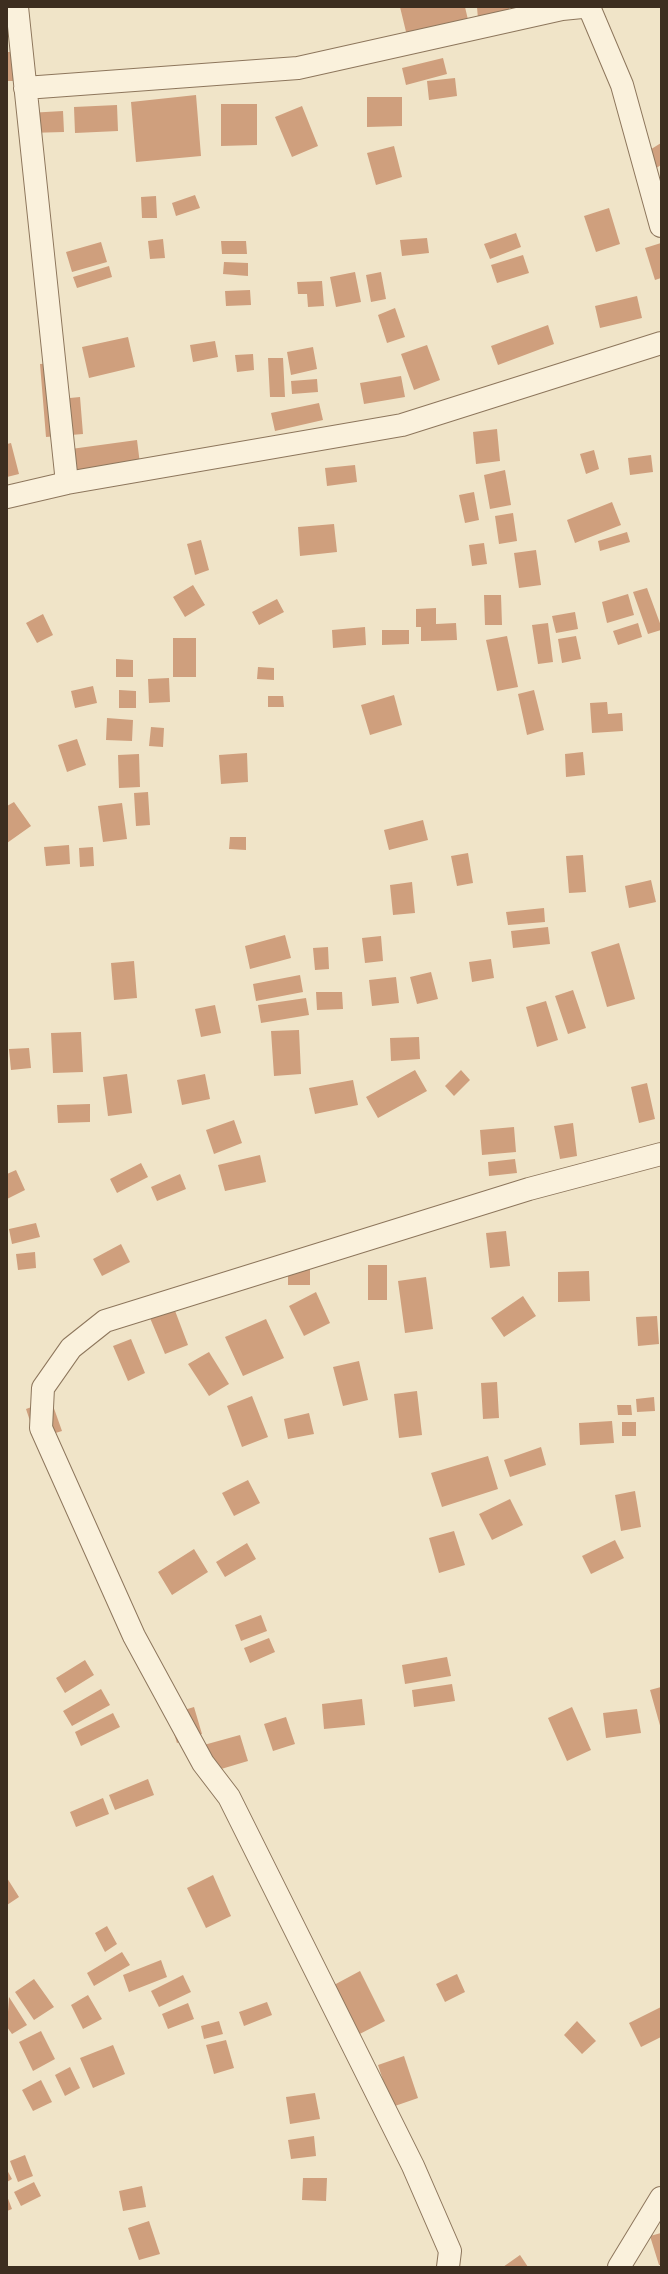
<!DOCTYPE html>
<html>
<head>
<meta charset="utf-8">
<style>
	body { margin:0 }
	#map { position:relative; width:668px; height:2274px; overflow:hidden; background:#f0e4c8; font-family:"Playfair Display",serif }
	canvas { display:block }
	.frame { position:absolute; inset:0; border:8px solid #3d2e20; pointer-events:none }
</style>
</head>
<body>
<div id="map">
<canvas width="668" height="2274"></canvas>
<div class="frame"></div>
</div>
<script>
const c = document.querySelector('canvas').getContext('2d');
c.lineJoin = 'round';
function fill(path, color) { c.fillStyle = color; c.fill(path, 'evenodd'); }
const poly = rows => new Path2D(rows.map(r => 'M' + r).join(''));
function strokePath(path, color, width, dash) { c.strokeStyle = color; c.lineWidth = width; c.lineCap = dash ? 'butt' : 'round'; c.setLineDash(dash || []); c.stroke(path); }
fill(poly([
	[400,7,465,7,469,24,408,40],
	[477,7,509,7,510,17,478,19],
	[7,52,33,52,33,81,7,81],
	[443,58,447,74,406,85,402,68],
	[455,78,457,96,429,100,427,81],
	[196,95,201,156,136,162,131,102],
	[367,97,402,97,402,126,367,127],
	[221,104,257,104,257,145,221,146],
	[117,105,118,131,75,133,74,107],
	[302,106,318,146,292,157,275,117],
	[63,111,64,132,28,133,28,113],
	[661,143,661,165,650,172,640,156],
	[394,146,402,177,376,185,367,153],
	[195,195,200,208,176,216,172,203],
	[156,196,157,218,142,218,141,197],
	[609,208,620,244,596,252,584,216],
	[516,233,521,247,490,259,484,244],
	[427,238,429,253,402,256,400,240],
	[163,239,165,258,150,259,148,241],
	[221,241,246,241,247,254,222,254],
	[101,242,107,262,72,272,66,252],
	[661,243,661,278,655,280,645,248],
	[523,255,529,273,497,283,491,265],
	[224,262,248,263,248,276,223,274],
	[109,266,112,277,77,288,73,277],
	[355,272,361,302,336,307,330,277],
	[381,272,386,299,371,302,366,275],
	[322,281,324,306,308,307,307,294,298,294,297,282],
	[250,290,251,305,226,306,225,291],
	[637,296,642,318,600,328,595,306],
	[395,308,405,337,387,343,378,315],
	[548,325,554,344,498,365,491,346],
	[128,337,135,367,89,378,82,347],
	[215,341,218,357,193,362,190,345],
	[427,345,440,380,414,390,401,354],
	[313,347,317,369,291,375,287,352],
	[253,354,254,370,237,372,235,355],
	[268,358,283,358,285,397,270,397],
	[57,363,60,399,80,397,83,434,46,437,40,364],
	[401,376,405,397,364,404,360,383],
	[317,379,318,392,292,394,291,381],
	[319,403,323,420,275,431,271,413],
	[497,429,500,461,476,464,473,432],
	[137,440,140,464,74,472,71,449],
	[11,443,19,474,7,477,7,444],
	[594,450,599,469,586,474,580,454],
	[651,455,653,472,630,475,628,458],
	[355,465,357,482,327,486,325,468],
	[505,470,511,505,490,509,484,475],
	[474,492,479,520,465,523,459,495],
	[612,502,621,525,575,543,567,520],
	[513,513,517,541,499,544,495,516],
	[334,524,337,552,300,556,298,527],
	[627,532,630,542,600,551,598,541],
	[201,540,209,570,195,575,187,544],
	[484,543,487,564,472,566,469,545],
	[536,550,541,585,519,588,514,553],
	[193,585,205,605,185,617,173,597],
	[647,588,661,626,661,630,648,634,633,592],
	[628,594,634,615,607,623,602,602],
	[484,595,501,595,502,625,485,625],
	[277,599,284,612,259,625,252,612],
	[436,608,436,624,456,623,457,640,421,641,421,627,416,627,416,609],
	[575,612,578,629,556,633,552,616],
	[43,614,53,635,37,643,26,623],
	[548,623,553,662,538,664,532,625],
	[638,623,642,637,618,645,613,631],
	[365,627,366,645,333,648,332,630],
	[382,630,409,630,409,644,382,645],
	[507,636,518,687,497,691,486,640],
	[576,636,581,659,562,663,558,639],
	[173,638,196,638,196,677,173,677],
	[116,659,133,660,133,677,116,677],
	[258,667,274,668,274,680,257,679],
	[169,678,170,702,149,703,148,679],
	[93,686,97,703,75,708,71,691],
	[119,690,136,691,136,708,119,708],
	[534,690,544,730,527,735,518,694],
	[394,695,402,725,370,735,361,705],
	[268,696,283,696,284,707,268,707],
	[607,702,608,714,622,713,623,731,592,733,590,703],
	[107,718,133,720,132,741,106,740],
	[151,727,164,728,163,747,149,746],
	[77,739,86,765,67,772,58,745],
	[583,752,585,775,566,777,565,754],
	[247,753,248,782,221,784,219,755],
	[139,754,140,787,119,788,118,755],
	[148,792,150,825,136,826,134,793],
	[14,802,31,826,7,843,7,806],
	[122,803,127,839,103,842,98,806],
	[423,820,428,840,389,850,384,830],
	[230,837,246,837,246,850,229,849],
	[69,845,70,864,46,866,44,847],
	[93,847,94,866,80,867,79,848],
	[468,853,473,883,457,886,451,856],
	[583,855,586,892,569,893,566,856],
	[651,880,656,902,629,908,625,886],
	[412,882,415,913,393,915,390,885],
	[544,908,545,922,508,925,506,912],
	[548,927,550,944,513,948,511,931],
	[285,935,291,958,250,969,245,946],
	[381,936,383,961,365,963,362,938],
	[619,943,635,999,607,1007,591,952],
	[328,947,329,969,315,970,313,948],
	[491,959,494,978,472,982,469,962],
	[134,961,137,998,114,1000,111,963],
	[431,972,438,999,417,1004,410,977],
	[300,975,303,992,256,1001,253,984],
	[396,977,399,1003,372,1006,369,980],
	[573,990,586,1028,568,1034,555,996],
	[316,992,342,992,343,1009,317,1010],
	[306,998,309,1015,261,1023,258,1005],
	[546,1001,558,1040,537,1047,526,1007],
	[215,1005,221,1033,201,1037,195,1009],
	[299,1030,301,1074,274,1076,271,1031],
	[81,1032,83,1072,53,1073,51,1033],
	[419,1037,420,1059,391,1061,390,1038],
	[29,1048,31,1068,11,1070,9,1049],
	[415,1070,427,1091,378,1118,366,1097],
	[461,1070,470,1080,454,1096,445,1086],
	[127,1074,132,1113,108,1116,103,1077],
	[205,1074,210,1099,182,1105,177,1080],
	[353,1080,358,1105,315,1114,309,1088],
	[647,1083,655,1119,639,1123,631,1087],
	[90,1104,90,1122,58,1123,57,1105],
	[234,1120,242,1143,214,1154,206,1130],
	[573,1123,577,1156,560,1159,554,1126],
	[514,1127,516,1152,482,1155,480,1130],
	[260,1155,266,1182,225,1191,218,1165],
	[515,1159,517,1173,489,1176,488,1162],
	[141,1163,148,1177,117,1193,110,1179],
	[16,1170,25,1190,7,1199,7,1174],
	[180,1174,186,1189,157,1201,151,1187],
	[36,1223,40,1237,12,1244,9,1229],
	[506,1231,510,1266,490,1268,486,1233],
	[121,1244,130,1262,102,1276,93,1259],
	[35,1252,36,1268,18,1270,16,1254],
	[368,1265,387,1265,387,1300,368,1300],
	[288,1266,310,1266,310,1285,288,1285],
	[589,1271,590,1301,558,1302,558,1272],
	[426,1277,433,1329,405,1333,398,1281],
	[316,1292,330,1323,304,1336,289,1306],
	[523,1296,536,1316,504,1337,491,1318],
	[174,1308,188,1345,165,1354,150,1318],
	[657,1316,659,1344,638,1346,636,1317],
	[266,1319,284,1358,243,1376,225,1337],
	[131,1339,145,1373,128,1381,113,1346],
	[209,1352,229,1384,209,1396,188,1364],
	[359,1361,368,1400,343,1406,333,1367],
	[497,1382,499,1418,483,1419,481,1383],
	[417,1391,422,1435,399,1438,394,1394],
	[252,1396,268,1437,242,1447,227,1406],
	[654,1397,655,1411,637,1412,636,1399],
	[51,1400,62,1431,36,1439,26,1409],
	[617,1405,631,1405,632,1415,618,1415],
	[309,1413,314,1434,288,1439,284,1419],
	[612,1421,614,1443,580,1445,579,1423],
	[622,1422,636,1422,636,1436,622,1436],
	[541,1447,546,1465,510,1477,504,1460],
	[488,1456,498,1489,442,1507,431,1473],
	[248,1480,260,1503,234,1516,222,1493],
	[635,1491,641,1527,621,1531,615,1495],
	[510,1499,523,1525,492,1540,479,1514],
	[454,1531,465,1565,439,1573,429,1538],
	[615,1540,624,1558,591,1574,582,1556],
	[247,1543,256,1559,225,1577,216,1562],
	[194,1549,208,1572,172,1595,158,1572],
	[261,1615,267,1631,241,1641,235,1625],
	[269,1638,275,1652,250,1663,244,1648],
	[447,1657,451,1676,405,1684,402,1665],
	[85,1660,94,1675,65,1693,56,1678],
	[452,1684,455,1701,414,1707,412,1690],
	[661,1687,661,1729,650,1690],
	[101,1689,110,1705,72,1726,63,1711],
	[362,1699,365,1725,324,1729,322,1704],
	[194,1707,202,1734,177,1743,168,1715],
	[572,1707,591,1750,567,1761,548,1718],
	[637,1709,641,1733,606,1738,603,1713],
	[113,1713,120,1727,81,1746,75,1732],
	[286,1717,295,1744,273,1751,264,1724],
	[240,1735,248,1761,201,1775,193,1748],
	[148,1779,154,1795,115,1810,109,1795],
	[103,1798,109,1814,76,1827,70,1812],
	[213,1875,231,1916,206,1928,187,1888],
	[7,1878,19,1897,7,1905],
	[107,1926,117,1944,105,1952,95,1933],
	[122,1952,130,1965,94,1986,87,1973],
	[161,1960,167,1977,129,1992,123,1975],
	[360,1971,385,2021,346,2041,321,1992],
	[457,1974,465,1992,445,2002,436,1984],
	[183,1975,191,1992,159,2007,151,1991],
	[34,1979,54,2007,34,2020,15,1992],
	[88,1995,102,2019,83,2029,71,2005],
	[9,1997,27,2025,12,2034,7,2027],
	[267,2002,272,2015,244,2026,239,2012],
	[188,2003,194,2019,168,2029,162,2014],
	[661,2007,661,2037,641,2047,629,2023],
	[219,2021,223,2034,204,2039,201,2026],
	[577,2021,596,2041,582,2054,564,2035],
	[41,2031,55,2059,33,2071,19,2042],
	[226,2040,234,2068,214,2074,206,2045],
	[113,2045,125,2074,93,2088,80,2058],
	[404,2056,418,2098,392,2107,378,2065],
	[70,2067,80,2088,65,2096,55,2075],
	[41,2080,52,2102,33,2111,22,2090],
	[315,2093,320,2119,290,2124,286,2097],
	[314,2136,316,2156,291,2159,288,2140],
	[25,2155,33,2176,18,2182,10,2161],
	[7,2170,12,2179,7,2182],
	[303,2178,327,2178,326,2201,302,2200],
	[34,2182,41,2196,21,2206,14,2192],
	[142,2186,146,2207,123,2211,119,2191],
	[7,2196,12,2209,7,2211],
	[149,2221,160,2254,139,2260,128,2228],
	[661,2233,661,2265,659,2265,650,2236],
	[520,2255,528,2267,503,2267]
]), '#cf9f7d');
const minor = poly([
	[17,7,67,483],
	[589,7,622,85,661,226],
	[25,88,298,68,562,9,582,7],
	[7,497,67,483,402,425,661,343],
	[448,2267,450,2251,413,2166,229,1797,203,1763,134,1636,41,1428,43,1388,71,1348,105,1321,529,1189,661,1154],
	[619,2267,661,2198]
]);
strokePath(minor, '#8d765c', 24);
strokePath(minor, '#faf1dc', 22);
</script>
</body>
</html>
